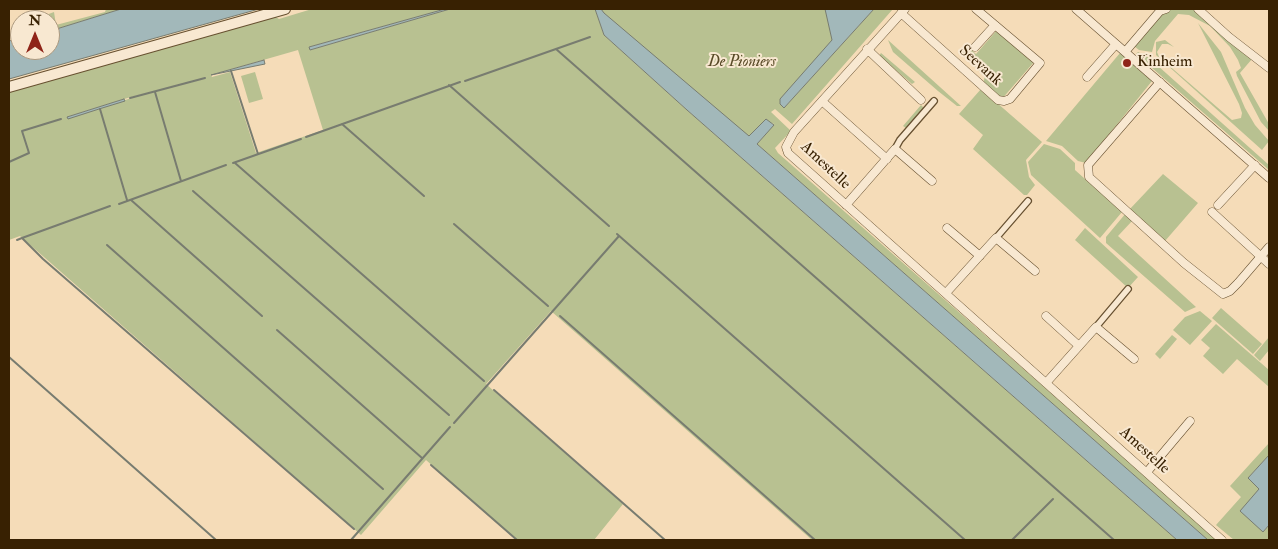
<!DOCTYPE html>
<html>
<head>
<meta charset="utf-8">
<style>
	body { margin:0 }
	#map { position:relative; width:1278px; height:549px; overflow:hidden; background:#f5dcb8; font-family:"IM FELL Double Pica",serif }
	canvas { display:block }
	.frame { position:absolute; inset:0; border:10px solid #382102; pointer-events:none }
	.north { position:absolute; left:10px; top:10px; width:50px; height:50px; box-sizing:border-box; background:#f8e8d1; border:1px solid #ab987e; border-radius:50%; rotate:0deg; font-size:14px; font-weight:700; line-height:20px; text-align:center; color:#382102 }
	.north::after { content:''; display:block; margin:auto; width:18px; height:22px; background:#8f2418; clip-path:polygon(50% 0,100% 100%,50% 72%,0 100%) }
</style>
</head>
<body>
<div id="map">
<canvas width="1278" height="549"></canvas>
<div class="frame"></div>
<div class="north">N</div>
</div>
<script>
const c = document.querySelector('canvas').getContext('2d');
c.lineJoin = 'round';
function fill(path, color) { c.fillStyle = color; c.fill(path, 'evenodd'); }
const poly = rows => new Path2D(rows.map(r => 'M' + r).join(''));
function strokePath(path, color, width, dash) { c.strokeStyle = color; c.lineWidth = width; c.lineCap = dash ? 'butt' : 'round'; c.setLineDash(dash || []); c.stroke(path); }
function write(font, color, halo, rows, align = 'center') {
  c.font = font + ' "IM FELL Double Pica",serif'; c.lineWidth = 4; c.setLineDash([]); c.textBaseline = 'middle'; c.strokeStyle = halo; c.fillStyle = color; for (const [text, x, y, turn = 0] of rows) {
    c.save(); c.translate(x, y); c.rotate((+turn || 0) * Math.PI / 180); c.textAlign = isNaN(turn) ? turn : align; if (halo) c.strokeText(text, 0, 0); c.fillText(text, 0, 0); c.restore();
  }
}
fill(poly([
	[106,9,121,9,50,31,50,20,47,20,46,15,54,12,56,25,105,12],
	[312,9,445,9,309,47,310,50,450,9,595,9,604,35,687,110,1177,540,812,540,551,311,486,384,623,504,594,540,516,540,426,460,361,535,20,236,9,240,9,90,274,16,279,19],
	[298,50,323,130,256,153,230,72,212,77,211,75],
	[143,94,99,109,67,117,124,99],
	[598,9,828,9,837,38,780,104,784,108,874,9,893,9,792,124,775,109,771,112,791,131,775,148,778,153,1218,540,1208,540,757,144,774,124,771,123,748,138],
	[1171,9,1193,9,1252,59,1240,73,1269,124,1269,131,1261,122,1237,76,1236,72,1241,68,1238,60,1230,47,1210,26,1189,15,1178,14,1155,41,1152,52,1139,50,1134,46,1162,12],
	[1198,23,1221,52,1245,108,1255,125,1269,141,1262,150,1156,55,1156,42,1165,40,1174,47,1168,44,1162,44,1157,52,1159,57,1232,120,1241,118,1242,113,1239,104],
	[997,30,1034,62,1001,100,983,84,985,76,959,52,965,44,976,54],
	[888,40,961,106,957,106,938,91,893,52],
	[1138,52,1148,57,1269,165,1269,170,1136,54],
	[881,53,915,82,912,84,879,56],
	[1120,53,1152,81,1086,163,1078,161,1062,146,1046,141],
	[255,72,263,99,249,103,241,76],
	[981,89,1042,142,1026,160,1029,177,1035,185,1027,195,1024,195,973,149,983,135,959,114],
	[921,105,924,108,906,128,903,126],
	[1044,144,1060,149,1075,163,1075,170,1122,212,1100,238,1031,175,1028,162],
	[1163,174,1198,203,1165,241,1129,210],
	[1126,213,1133,220,1118,236,1196,307,1185,312,1106,243,1106,237],
	[1085,228,1138,277,1128,288,1075,240],
	[1221,308,1262,344,1253,354,1212,318],
	[1200,311,1212,321,1190,345,1173,330,1185,317],
	[1216,324,1269,370,1269,387,1237,359,1223,374,1203,356,1210,348,1201,340],
	[1172,335,1177,339,1160,359,1155,354],
	[1269,337,1269,350,1260,361,1254,355],
	[1269,443,1269,455,1248,478,1259,489,1263,532,1269,525,1269,540,1234,540,1216,525,1241,497,1230,486]
]), '#b8c191');
const water = poly([
	[121,9,259,9,9,79,9,41,20,38,20,50,50,50,50,31,121,9],
	[445,9,450,9,310,50,309,47,445,9],
	[595,9,601,9,604,13,749,136,766,119,774,125,757,144,1208,540,1177,540,687,110,604,35,595,9],
	[825,9,874,9,784,108,780,104,780,99,832,40,825,9],
	[264,60,265,64,211,75,264,60],
	[124,99,125,101,99,109,68,119,67,117,124,99],
	[1269,455,1269,525,1263,532,1240,511,1259,489,1248,478,1269,455]
]);
fill(water, '#a2b8ba');
strokePath(water, '#787c70', 1);
strokePath(poly([
	[556,49,1114,540],
	[231,71,258,154],
	[465,81,590,37],
	[449,85,609,226],
	[155,92,181,181],
	[130,98,205,78],
	[100,109,127,200],
	[342,124,424,196],
	[306,137,460,82],
	[9,162,29,153,22,131,61,119],
	[233,163,301,139],
	[235,163,484,381],
	[193,191,449,415],
	[131,200,262,316],
	[119,204,226,165],
	[454,224,548,306],
	[617,234,965,540],
	[22,238,110,206],
	[17,240,22,238,43,259,354,529],
	[107,245,383,489],
	[560,316,815,540],
	[277,330,422,458],
	[9,357,216,540],
	[494,390,665,540],
	[454,423,619,236],
	[431,465,517,540],
	[351,540,450,427],
	[1012,540,1053,499]
]), '#787c70', 2);
const pedestrian = poly([
	[895,149,900,140,934,101],
	[996,238,1028,201],
	[1096,327,1128,289]
]);
const minor = poly([
	[905,9,794,132,786,147,788,153,1222,540],
	[1076,9,1269,178],
	[1198,9,1229,37,1269,68],
	[901,13,998,100,1004,101,1010,99,1040,63,976,9],
	[975,47,995,25],
	[867,49,921,100],
	[1125,52,1160,11,1166,9],
	[1087,77,1116,44],
	[1160,82,1088,165,1089,177,1184,263,1223,294,1230,291,1238,283,1269,247],
	[823,102,887,159],
	[846,205,895,149,932,181],
	[1218,205,1255,165],
	[1212,212,1269,264],
	[947,228,980,256],
	[946,293,996,238,1035,271],
	[1046,316,1079,346],
	[1046,383,1096,327,1134,359],
	[1147,472,1190,421]
]);
const tertiary = poly([
	[9,87,285,9]
]);
strokePath(pedestrian, '#675030', 8);
strokePath(minor, '#675030', 9);
strokePath(tertiary, '#675030', 12);
strokePath(pedestrian, '#f8e8d1', 5.5);
strokePath(minor, '#f8e8d1', 8);
strokePath(tertiary, '#f8e8d1', 10);
for (const [x, y, r, color] of [
	[1127,63,5,"#8f2418"]
]) { const dot = new Path2D(); dot.arc(x, y, r, 0, 2 * Math.PI); c.fillStyle = color; c.fill(dot); strokePath(dot, '#f8e8d1', 2); }
write('italic 16px', '#584926', '#f8e8d1', [
	["De Pioniers",742,63]
]);
write('16px', '#382102', '#f8e8d1', [
	["Kinheim",1137,63]
], 'left');
write('16px', '#382102', '#f8e8d1', [
	["Seevank",980,66,42],
	["Amestelle",825,166,43],
	["Amestelle",1144,451,42]
]);
</script>
</body>
</html>
